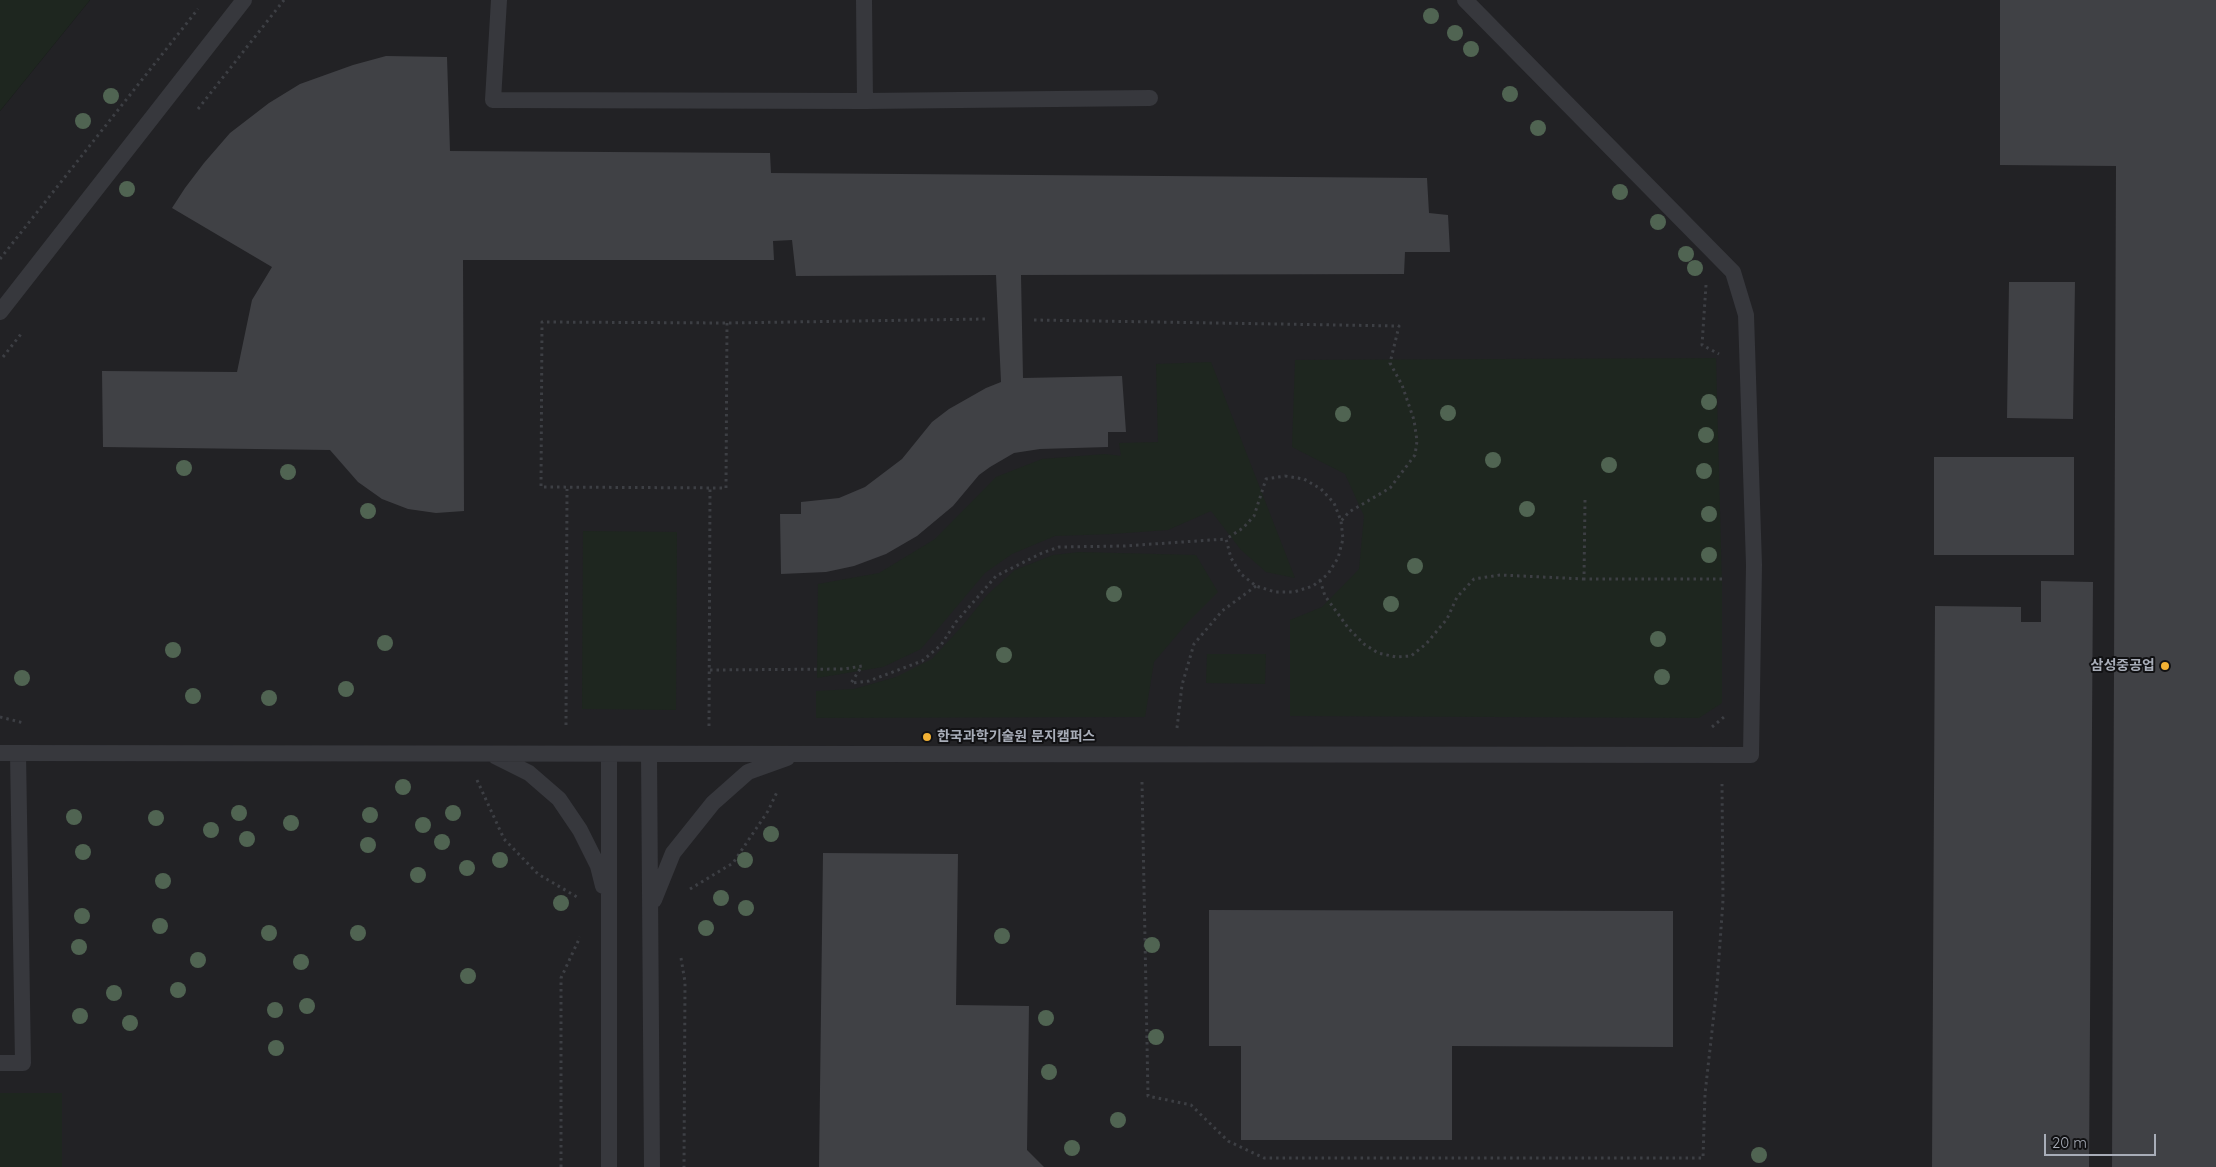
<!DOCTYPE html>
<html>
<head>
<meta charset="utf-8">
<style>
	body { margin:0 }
	#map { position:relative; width:2216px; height:1167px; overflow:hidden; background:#161618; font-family:Quicksand,sans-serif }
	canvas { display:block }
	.scale { position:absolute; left:2044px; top:1134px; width:112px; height:22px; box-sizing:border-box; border:2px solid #a8adb8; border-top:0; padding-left:6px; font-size:15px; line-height:18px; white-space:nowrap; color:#a8adb8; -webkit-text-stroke:4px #111113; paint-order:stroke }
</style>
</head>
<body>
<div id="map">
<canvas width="2216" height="1167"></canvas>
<div class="scale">20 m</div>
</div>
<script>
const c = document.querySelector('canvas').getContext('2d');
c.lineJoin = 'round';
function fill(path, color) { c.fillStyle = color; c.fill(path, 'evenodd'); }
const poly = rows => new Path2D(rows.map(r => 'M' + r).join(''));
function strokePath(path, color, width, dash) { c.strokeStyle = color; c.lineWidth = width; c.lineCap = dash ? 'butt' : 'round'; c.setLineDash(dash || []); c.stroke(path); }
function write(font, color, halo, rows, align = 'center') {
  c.font = font + ' Quicksand,"Noto Sans KR",sans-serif'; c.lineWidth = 4; c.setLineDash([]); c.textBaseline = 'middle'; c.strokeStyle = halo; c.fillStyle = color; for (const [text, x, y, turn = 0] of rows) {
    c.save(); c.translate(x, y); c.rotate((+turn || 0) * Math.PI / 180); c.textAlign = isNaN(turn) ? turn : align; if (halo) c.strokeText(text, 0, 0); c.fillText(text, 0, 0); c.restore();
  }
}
fill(poly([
	[90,0,2216,0,2216,1167,0,1167,0,111]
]), '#222225');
fill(poly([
	[0,0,90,0,0,111],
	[1716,358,1722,586,1722,703,1699,718,1290,716,1290,620,1322,607,1359,569,1364,516,1345,474,1292,447,1295,360],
	[1211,362,1295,578,1266,572,1241,550,1211,511,1168,530,1112,534,1055,536,1012,554,985,573,921,649,883,667,817,678,818,584,879,573,935,539,996,477,1042,459,1105,454,1121,456,1119,443,1158,442,1156,364],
	[583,531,677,532,676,710,582,709],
	[1079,552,1196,555,1218,592,1188,622,1154,662,1145,717,816,718,816,691,854,689,896,677,932,659,964,624,988,594,1015,570,1053,555],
	[1207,654,1266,654,1265,684,1206,683],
	[0,1093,62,1093,62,1167,0,1167]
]), '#1e261f');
fill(poly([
	[2000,0,2216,0,2216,1167,2112,1167,2116,166,2000,165],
	[386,56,447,57,450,151,770,153,771,173,1427,178,1429,213,1448,215,1450,252,1405,252,1404,274,1021,275,1023,378,1122,376,1126,432,1108,432,1108,447,1040,449,1014,453,990,467,979,475,953,506,917,536,886,554,854,566,826,572,781,574,780,514,801,514,801,502,839,498,865,487,902,459,932,422,949,409,986,388,1001,382,996,275,796,276,792,240,773,241,774,260,463,260,464,511,436,513,408,509,382,499,358,482,330,450,103,447,102,371,237,372,252,300,272,267,172,208,185,188,204,163,230,133,269,103,300,84,353,65],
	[2009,282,2075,282,2073,419,2007,418],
	[1934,457,2074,457,2074,555,1934,555],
	[2041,581,2093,582,2089,1167,1932,1167,1935,606,2021,607,2021,622,2041,622],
	[823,853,958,854,956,1005,1029,1006,1027,1150,1044,1167,819,1167],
	[1209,910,1673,911,1673,1047,1452,1046,1452,1140,1241,1140,1241,1046,1209,1046]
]), '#404145');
strokePath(poly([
	[198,109,284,0],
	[0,259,198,9],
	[1706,285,1702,345,1719,354],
	[1034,320,1399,326,1390,363,1402,385,1414,420,1417,441,1415,455,1390,488,1349,512,1341,521],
	[727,323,726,488,541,487,542,322,727,323,986,319],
	[3,357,21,334],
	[1285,476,1304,479,1321,489,1334,503,1341,521,1343,539,1338,558,1328,574,1313,586,1294,592,1275,592,1256,586,1241,574,1231,558,1226,539,1243,528,1254,516,1266,479,1285,476],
	[1585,500,1584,579,1726,579],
	[1320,580,1325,596,1349,629,1364,644,1378,653,1396,657,1411,656,1426,644,1447,619,1457,597,1474,579,1500,575,1584,579],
	[710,670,844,669,862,666,851,683,869,681,922,661,941,645,956,622,996,576,1042,553,1059,547,1124,546,1226,539],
	[0,717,24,723],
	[566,725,567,489],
	[709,726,710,487],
	[1712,727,1724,717],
	[1177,728,1182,685,1194,644,1222,611,1256,586],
	[477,780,504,839,538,874,577,897],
	[1142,782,1148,1096,1191,1105,1228,1141,1264,1158,1703,1158,1705,1094,1717,986,1723,900,1722,784],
	[690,889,733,863,768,811,777,792],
	[681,958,685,982,684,1167],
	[561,1167,561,978,580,937]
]), '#3d3f44', 3, [2.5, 4]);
strokePath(poly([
	[499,0,493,100,865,101,1150,98],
	[864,0,865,101],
	[0,312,244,0],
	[0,753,1751,755,1754,565,1746,315,1733,272,1465,0],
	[609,754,609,1167],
	[649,754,652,1167],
	[495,756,529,773,559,799,580,830,598,866,603,886],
	[654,900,673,853,713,803,748,772,787,758],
	[0,1063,23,1063,18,753]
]), '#37383d', 16);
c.fillStyle = '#506452';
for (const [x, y] of [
	[1431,16],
	[1455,33],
	[1471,49],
	[1510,94],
	[111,96],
	[83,121],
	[1538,128],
	[127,189],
	[1620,192],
	[1658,222],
	[1686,254],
	[1695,268],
	[1709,402],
	[1448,413],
	[1343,414],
	[1706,435],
	[1493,460],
	[1609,465],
	[184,468],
	[1704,471],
	[288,472],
	[1527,509],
	[368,511],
	[1709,514],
	[1709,555],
	[1415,566],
	[1114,594],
	[1391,604],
	[1658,639],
	[385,643],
	[173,650],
	[1004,655],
	[1662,677],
	[22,678],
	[346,689],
	[193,696],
	[269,698],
	[403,787],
	[239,813],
	[453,813],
	[370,815],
	[74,817],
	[156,818],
	[291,823],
	[423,825],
	[211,830],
	[771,834],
	[247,839],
	[442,842],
	[368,845],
	[83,852],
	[500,860],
	[745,860],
	[467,868],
	[418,875],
	[163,881],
	[721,898],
	[561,903],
	[746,908],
	[82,916],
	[160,926],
	[706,928],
	[269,933],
	[358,933],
	[1002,936],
	[1152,945],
	[79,947],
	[198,960],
	[301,962],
	[468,976],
	[178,990],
	[114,993],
	[307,1006],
	[275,1010],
	[80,1016],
	[1046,1018],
	[130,1023],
	[1156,1037],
	[276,1048],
	[1049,1072],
	[1118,1120],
	[1072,1148],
	[1759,1155]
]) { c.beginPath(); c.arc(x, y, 8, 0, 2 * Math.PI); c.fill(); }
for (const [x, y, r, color] of [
	[2165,666,5,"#f2b134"],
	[927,737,5,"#f2b134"]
]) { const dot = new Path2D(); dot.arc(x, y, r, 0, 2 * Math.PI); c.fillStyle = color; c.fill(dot); strokePath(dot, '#111113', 2); }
write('bold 14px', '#a8adb8', '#111113', [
	["삼성중공업",2155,666],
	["한국과학기술원 문지캠퍼스",937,737,"left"]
], 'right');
</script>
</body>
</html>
